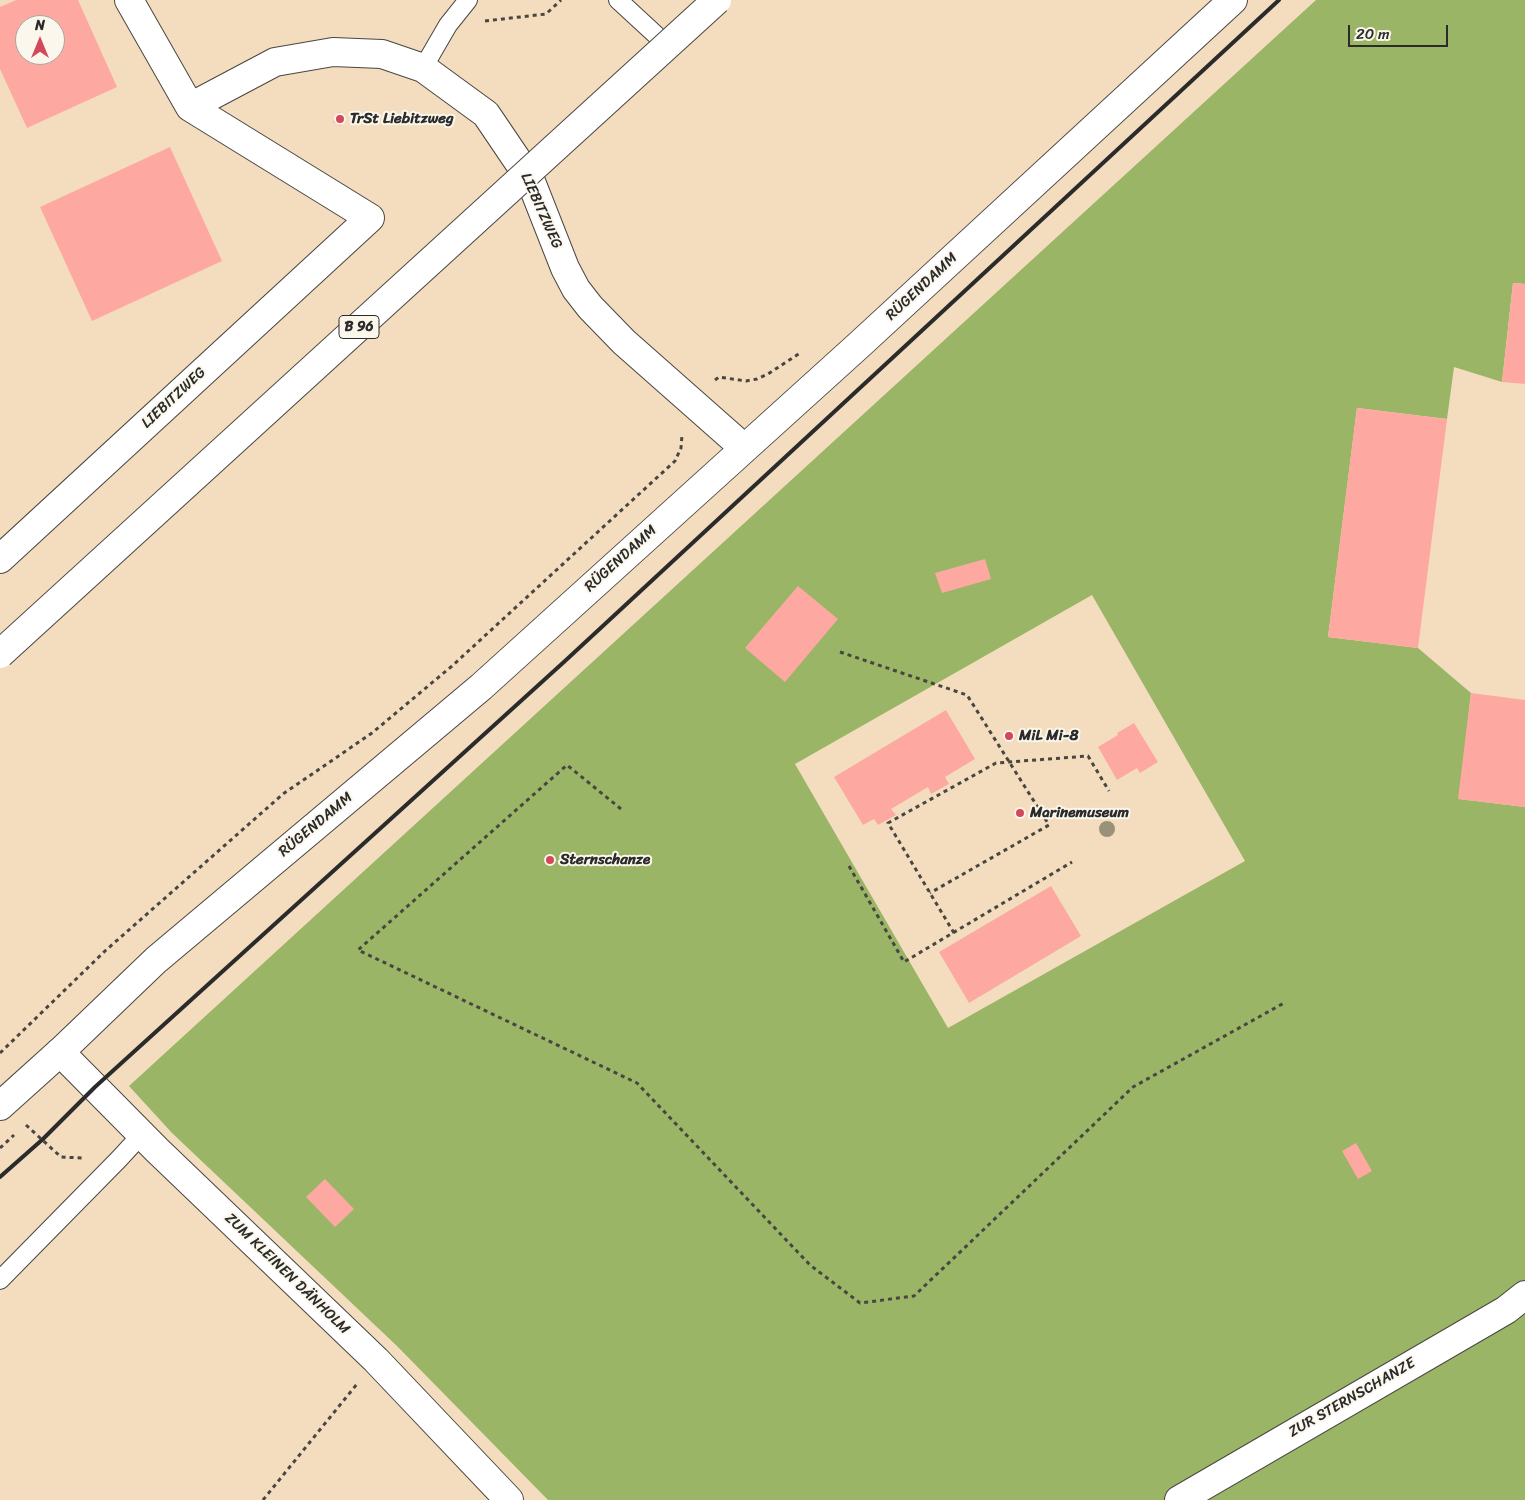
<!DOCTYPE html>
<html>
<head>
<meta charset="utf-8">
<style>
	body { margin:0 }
	#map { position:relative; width:1525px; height:1500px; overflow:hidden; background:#f4ddbf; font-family:Sriracha,sans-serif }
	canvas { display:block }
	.north { position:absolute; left:15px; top:15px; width:50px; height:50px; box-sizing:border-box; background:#fbf7ec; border:1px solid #a8a59f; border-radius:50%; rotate:0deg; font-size:14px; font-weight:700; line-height:20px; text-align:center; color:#2b2b2b }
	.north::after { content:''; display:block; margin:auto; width:18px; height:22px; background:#d1495b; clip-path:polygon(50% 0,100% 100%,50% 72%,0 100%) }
	.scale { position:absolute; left:1348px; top:25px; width:100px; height:22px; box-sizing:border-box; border:2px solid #2b2b2b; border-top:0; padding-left:6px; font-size:15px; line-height:18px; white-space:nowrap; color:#2b2b2b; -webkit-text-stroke:4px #fbf7ec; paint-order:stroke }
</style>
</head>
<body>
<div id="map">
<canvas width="1525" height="1500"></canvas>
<div class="north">N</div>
<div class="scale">20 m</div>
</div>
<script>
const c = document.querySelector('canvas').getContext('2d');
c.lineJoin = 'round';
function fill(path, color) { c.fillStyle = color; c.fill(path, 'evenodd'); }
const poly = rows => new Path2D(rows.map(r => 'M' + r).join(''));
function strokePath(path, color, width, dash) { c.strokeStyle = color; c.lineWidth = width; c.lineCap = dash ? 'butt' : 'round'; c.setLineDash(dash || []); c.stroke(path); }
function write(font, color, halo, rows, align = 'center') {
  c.font = font + ' Sriracha,sans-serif'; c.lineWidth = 4; c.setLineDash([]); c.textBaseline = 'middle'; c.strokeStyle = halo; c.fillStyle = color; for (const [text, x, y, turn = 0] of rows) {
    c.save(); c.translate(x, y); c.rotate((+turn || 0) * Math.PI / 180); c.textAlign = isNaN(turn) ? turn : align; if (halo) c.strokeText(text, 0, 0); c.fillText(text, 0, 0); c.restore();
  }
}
fill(poly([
	[1316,0,1525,0,1525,284,1513,283,1502,382,1454,367,1447,419,1357,408,1328,637,1418,648,1471,693,1459,799,1525,807,1525,1500,548,1500,397,1346,172,1133,129,1086],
	[1092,595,1245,861,948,1028,795,764]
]), '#9ab566');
fill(poly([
	[16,0,78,0,117,87,27,128,0,69,0,7],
	[25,25,55,25,55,55,25,55],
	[339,112,346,117,340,126,333,122],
	[170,147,222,261,92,321,40,207],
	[1513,283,1525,284,1525,384,1502,382],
	[1357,408,1447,419,1418,648,1328,637],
	[985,559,991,579,942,593,935,573],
	[798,586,838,619,785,682,745,648],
	[1471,693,1525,700,1525,807,1458,799],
	[946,710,975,759,945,777,949,784,931,794,928,787,891,809,896,815,878,825,874,819,863,825,834,777],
	[1134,723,1158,762,1140,773,1137,768,1117,780,1098,747,1118,735,1117,733],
	[1051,886,1081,936,969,1003,939,952],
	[1356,1143,1372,1171,1358,1179,1342,1151],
	[325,1179,354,1209,335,1227,306,1197]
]), '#fda9a2');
const lane = poly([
	[618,0,656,35],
	[423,68,448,25,468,0],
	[0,1280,119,1159,142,1134]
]);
const street = poly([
	[190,107,275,62,333,52,382,54,423,68,486,114,530,179,565,268,576,289,590,307,624,342,744,448],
	[0,559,370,218,190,107,129,0],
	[60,1052,157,1150,376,1360,509,1500],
	[1179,1500,1506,1310,1525,1295]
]);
const secondary = poly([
	[0,1106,60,1052,156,960,481,687,859,345,1233,0]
]);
strokePath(lane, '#494641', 20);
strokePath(street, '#494641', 30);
strokePath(secondary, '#494641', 30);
strokePath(poly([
	[485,21,546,14,561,0],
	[715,380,719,377,746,381,757,379,768,374,800,353],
	[840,652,967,695,1049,825,930,893],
	[621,809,567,765,358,950,637,1083,810,1265,860,1303,914,1296,1133,1087,1284,1003],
	[849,866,904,962,1072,862],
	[954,933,888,823,996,763,1088,756,1109,791],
	[0,1053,105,951,283,794,372,733,452,666,675,461,681,448,682,435],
	[26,1125,61,1157,83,1158],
	[0,1148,14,1135],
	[263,1500,357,1384]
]), '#494641', 3, [4, 4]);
strokePath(lane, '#fff', 18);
strokePath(street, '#fff', 28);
strokePath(secondary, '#fff', 28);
strokePath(poly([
	[0,1177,43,1139,95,1087,565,661,1279,0]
]), '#2b2b2b', 4);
const highwayBridge = poly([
	[0,654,717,0]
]);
strokePath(highwayBridge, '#494641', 30, []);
strokePath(highwayBridge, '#fff', 28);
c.fillStyle = '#9a9278';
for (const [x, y] of [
	[1107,829]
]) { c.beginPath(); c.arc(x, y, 8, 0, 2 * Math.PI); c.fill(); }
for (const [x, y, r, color] of [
	[340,119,5,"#d1495b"],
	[1009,736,5,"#d1495b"],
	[1020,813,5,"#d1495b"],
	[550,860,5,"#d1495b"]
]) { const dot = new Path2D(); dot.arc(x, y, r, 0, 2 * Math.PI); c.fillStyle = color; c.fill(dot); strokePath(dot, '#fbf7ec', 2); }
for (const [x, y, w] of [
	[359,327,40]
]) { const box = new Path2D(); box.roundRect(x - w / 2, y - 11.5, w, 23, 4); c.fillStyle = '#fbf7ec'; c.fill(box); strokePath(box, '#2b2b2b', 1); }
write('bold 14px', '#2b2b2b', null, [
	["B 96",359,327]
]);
write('bold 15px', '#2b2b2b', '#fbf7ec', [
	["TrSt Liebitzweg",350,119],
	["MiL Mi-8",1019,736],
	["Marinemuseum",1030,813],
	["Sternschanze",560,860]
], 'left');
write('15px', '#2b2b2b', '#fbf7ec', [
	["LIEBITZWEG",541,211,66],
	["RÜGENDAMM",922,287,-43],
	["LIEBITZWEG",174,398,-43],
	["RÜGENDAMM",621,559,-42],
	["RÜGENDAMM",316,825,-40],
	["ZUM KLEINEN DÄNHOLM",287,1274,44],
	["ZUR STERNSCHANZE",1352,1398,-30]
]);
</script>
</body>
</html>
